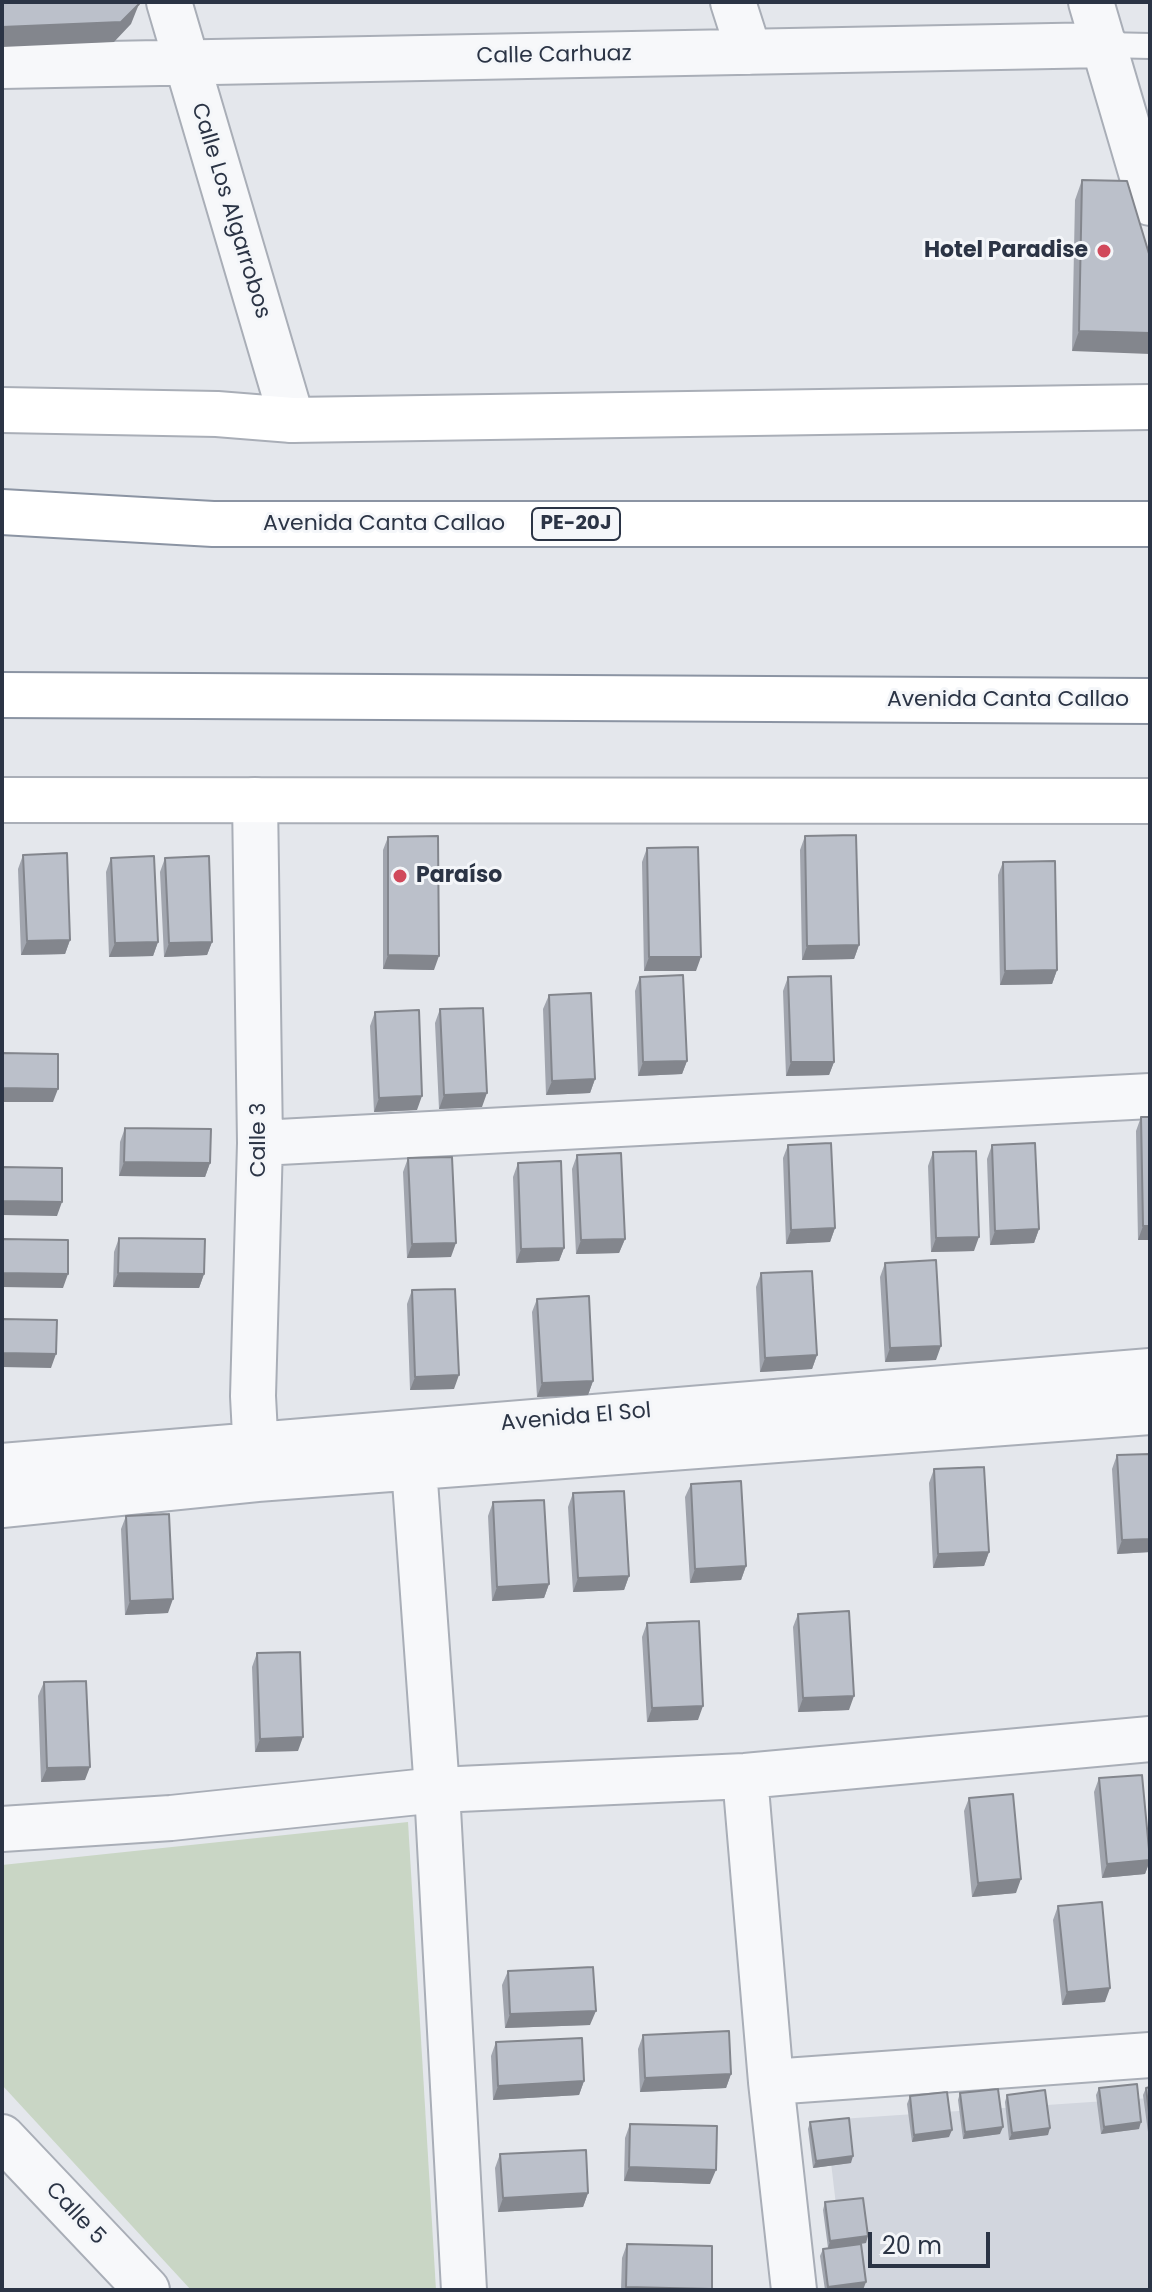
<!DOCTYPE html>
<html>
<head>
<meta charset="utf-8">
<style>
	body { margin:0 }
	#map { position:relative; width:1152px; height:2292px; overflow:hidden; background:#e4e7ec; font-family:Poppins,sans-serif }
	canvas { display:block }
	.frame { position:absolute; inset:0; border:4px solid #2b3445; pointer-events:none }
	.scale { position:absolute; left:868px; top:2232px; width:122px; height:36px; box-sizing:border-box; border:4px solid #2b3445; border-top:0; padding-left:10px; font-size:24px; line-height:28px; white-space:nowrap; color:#2b3445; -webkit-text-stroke:6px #f4f6f9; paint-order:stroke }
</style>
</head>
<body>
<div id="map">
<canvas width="1152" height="2292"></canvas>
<div class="frame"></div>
<div class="scale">20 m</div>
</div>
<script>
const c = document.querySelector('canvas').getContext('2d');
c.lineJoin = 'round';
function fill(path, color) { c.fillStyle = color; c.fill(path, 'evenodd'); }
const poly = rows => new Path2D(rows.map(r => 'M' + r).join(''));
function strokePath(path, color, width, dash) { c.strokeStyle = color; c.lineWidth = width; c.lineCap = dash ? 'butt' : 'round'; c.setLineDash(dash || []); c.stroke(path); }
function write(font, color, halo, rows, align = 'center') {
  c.font = font + ' Poppins,sans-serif'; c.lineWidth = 6; c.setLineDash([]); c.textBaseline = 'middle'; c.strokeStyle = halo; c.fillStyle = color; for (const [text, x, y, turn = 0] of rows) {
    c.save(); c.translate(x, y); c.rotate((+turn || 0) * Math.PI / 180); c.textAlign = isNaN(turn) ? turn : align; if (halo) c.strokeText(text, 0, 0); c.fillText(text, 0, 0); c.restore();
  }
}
fill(poly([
	[1150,2098,1150,2290,846,2290,826,2120]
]), '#d2d6de');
fill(poly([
	[408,1822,436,2290,191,2290,2,2085,2,1865]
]), '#c9d6c5');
const lane = poly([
	[1105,45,1150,46]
]);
const street = poly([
	[169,2,292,420],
	[733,2,749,52],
	[1091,2,1150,203],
	[2,66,1105,45],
	[255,800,260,1143,253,1396,257,1473],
	[260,1143,1150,1096],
	[2,1466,1150,1371],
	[414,1467,437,1790,464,2290],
	[2,1505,257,1479,1150,1412],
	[745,1776,771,2082,794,2290],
	[2,1829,171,1818,437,1790,745,1776,1150,1739],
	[771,2082,1150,2055],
	[2,2137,147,2290]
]);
const secondary = poly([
	[2,410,217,414,292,420,1150,407],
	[2,800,1150,801]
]);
const highway = poly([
	[2,512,213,524,1150,524],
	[2,695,1150,701]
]);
strokePath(lane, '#a9aeb7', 28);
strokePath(street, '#a9aeb7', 48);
strokePath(secondary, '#a9aeb7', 48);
strokePath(highway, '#8b94a3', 48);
strokePath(lane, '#f7f8fa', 24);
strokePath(street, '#f7f8fa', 44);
strokePath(secondary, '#fff', 44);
strokePath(highway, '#fff', 44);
fill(poly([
	[1082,180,1150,257,1072,351,1075,200],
	[805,836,859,945,854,959,802,960,800,850],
	[388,837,434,970,383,969,383,850],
	[647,848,696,971,644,971,642,862],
	[23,855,70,940,65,954,21,955,18,869],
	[111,858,158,942,153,956,109,957,106,872],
	[165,858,212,942,207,955,164,957,160,872],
	[1003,862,1057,970,1052,984,1000,985,998,875],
	[640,977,687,1061,682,1074,638,1076,635,991],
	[788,977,834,1062,829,1075,786,1076,783,991],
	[549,995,595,1079,590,1093,546,1095,543,1009],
	[440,1009,482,1107,439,1109,435,1023],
	[375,1012,417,1110,374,1112,370,1026],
	[1141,1117,1150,1240,1138,1240,1136,1131],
	[125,1128,210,1163,205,1177,119,1176,120,1142],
	[788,1145,835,1228,830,1242,786,1244,783,1158],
	[992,1145,1039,1229,1034,1243,990,1245,987,1159],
	[933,1152,974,1251,931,1252,928,1166],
	[577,1155,625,1239,619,1253,576,1254,572,1169],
	[408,1158,451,1257,407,1258,403,1172],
	[518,1163,564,1248,559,1261,516,1263,513,1177],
	[119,1238,204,1274,199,1288,113,1287,114,1252],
	[885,1263,936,1360,885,1362,880,1277],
	[761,1273,817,1355,812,1369,760,1372,756,1287],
	[412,1290,454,1389,410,1390,407,1304],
	[537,1299,593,1381,588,1395,537,1397,532,1312],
	[1117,1455,1150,1552,1117,1554,1112,1469],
	[934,1469,989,1552,984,1566,933,1568,929,1483],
	[691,1484,746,1566,741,1580,690,1583,685,1497],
	[573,1493,629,1576,624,1590,573,1592,568,1507],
	[493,1502,549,1584,544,1598,492,1601,488,1516],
	[126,1516,168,1613,125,1615,121,1529],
	[798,1614,849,1710,798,1712,793,1627],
	[647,1623,698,1720,647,1722,642,1637],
	[257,1653,298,1751,255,1752,252,1667],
	[44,1682,85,1780,41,1782,38,1696],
	[1099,1778,1150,1856,1150,1861,1145,1874,1102,1878,1094,1792],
	[969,1798,1016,1893,972,1897,964,1811],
	[1058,1906,1105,2002,1062,2005,1053,1920],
	[508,1971,590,2025,505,2028,502,1985],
	[643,2035,731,2074,726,2088,640,2092,638,2049],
	[496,2042,584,2081,579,2095,493,2100,491,2056],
	[1150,2087,1150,2132,1148,2132,1143,2095,1146,2088],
	[1099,2088,1139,2129,1101,2134,1096,2095],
	[960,2093,1000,2134,963,2139,958,2100],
	[1007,2095,1048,2135,1009,2140,1005,2102],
	[910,2096,949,2137,912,2142,907,2104],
	[810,2122,851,2163,813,2168,808,2129],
	[630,2124,710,2184,624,2181,625,2138],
	[500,2154,588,2193,583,2207,498,2212,495,2168],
	[825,2202,866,2243,828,2248,823,2210],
	[627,2244,712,2246,711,2290,621,2290,622,2258],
	[823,2249,863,2290,825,2290,820,2256]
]), '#a1a5ae');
fill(poly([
	[139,4,131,24,114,42,2,47,2,27],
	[1079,331,1150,333,1150,354,1072,351],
	[70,940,65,954,21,955,27,941],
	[158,942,153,956,109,957,115,943],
	[212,942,207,955,164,957,169,943],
	[859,945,854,959,802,960,807,946],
	[388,955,439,956,434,970,383,969],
	[649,957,701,957,696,971,644,971],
	[1057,970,1052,984,1000,985,1005,971],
	[687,1061,682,1074,638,1076,643,1062],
	[791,1062,834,1062,829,1075,786,1076],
	[595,1079,590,1093,546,1095,552,1081],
	[2,1088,58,1089,53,1102,2,1102],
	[487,1093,482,1107,439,1109,444,1095],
	[422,1096,417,1110,374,1112,379,1098],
	[124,1162,210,1163,205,1177,119,1176],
	[2,1201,62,1202,57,1216,2,1215],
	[1143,1226,1150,1226,1150,1240,1138,1240],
	[835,1228,830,1242,786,1244,791,1230],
	[1039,1229,1034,1243,990,1245,995,1231],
	[979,1237,974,1251,931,1252,936,1238],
	[625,1239,619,1253,576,1254,581,1240],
	[456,1243,451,1257,407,1258,412,1244],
	[564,1248,559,1261,516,1263,521,1249],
	[2,1273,68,1274,63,1288,2,1287],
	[118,1273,204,1274,199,1288,113,1287],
	[941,1346,936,1360,885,1362,890,1348],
	[2,1353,56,1354,51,1368,2,1367],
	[817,1355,812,1369,760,1372,765,1358],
	[459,1375,454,1389,410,1390,415,1377],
	[593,1381,588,1395,537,1397,542,1383],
	[1150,1539,1150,1552,1117,1554,1122,1540],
	[989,1552,984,1566,933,1568,938,1554],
	[746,1566,741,1580,690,1583,695,1569],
	[629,1576,624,1590,573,1592,578,1578],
	[549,1584,544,1598,492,1601,497,1587],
	[173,1599,168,1613,125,1615,130,1601],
	[854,1696,849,1710,798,1712,803,1698],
	[703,1706,698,1720,647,1722,652,1708],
	[303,1737,298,1751,255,1752,260,1739],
	[90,1767,85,1780,41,1782,47,1768],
	[1150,1860,1145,1874,1102,1878,1107,1864],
	[1021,1879,1016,1893,972,1897,978,1883],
	[1110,1988,1105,2002,1062,2005,1067,1992],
	[596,2011,590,2025,505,2028,510,2014],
	[731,2074,726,2088,640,2092,645,2078],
	[584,2081,579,2095,493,2100,498,2086],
	[1141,2122,1139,2129,1101,2134,1104,2127],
	[1003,2127,1000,2134,963,2139,965,2132],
	[1050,2128,1048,2135,1009,2140,1012,2133],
	[952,2130,949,2137,912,2142,914,2135],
	[853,2156,851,2163,813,2168,816,2161],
	[629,2167,716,2170,710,2184,624,2181],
	[588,2193,583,2207,498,2212,503,2198],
	[868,2236,866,2243,828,2248,830,2241],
	[866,2282,863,2290,827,2290,828,2287],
	[626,2287,712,2289,711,2290,625,2290]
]), '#83868d');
const building = poly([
	[2,2,138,2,139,4,121,22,2,27,2,2],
	[1082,180,1127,181,1150,257,1150,333,1079,331,1082,180],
	[856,835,859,945,807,946,805,836,856,835],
	[438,836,439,956,388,955,388,837,438,836],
	[698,847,701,957,649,957,647,848,698,847],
	[67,853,70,940,27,941,23,855,67,853],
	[154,856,158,942,115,943,111,858,154,856],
	[209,856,212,942,169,943,165,858,209,856],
	[1055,861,1057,970,1005,971,1003,862,1055,861],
	[683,975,687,1061,643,1062,640,977,683,975],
	[831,976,834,1062,791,1062,788,977,831,976],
	[591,993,595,1079,552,1081,549,995,591,993],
	[483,1008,487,1093,444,1095,440,1009,483,1008],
	[419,1010,422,1096,379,1098,375,1012,419,1010],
	[2,1053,58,1054,58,1089,2,1088,2,1053],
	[1141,1117,1150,1117,1150,1226,1143,1226,1141,1117],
	[125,1128,211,1129,210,1163,124,1162,125,1128],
	[831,1143,835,1228,791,1230,788,1145,831,1143],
	[1035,1143,1039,1229,995,1231,992,1145,1035,1143],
	[976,1151,979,1237,936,1238,933,1152,976,1151],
	[621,1153,625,1239,581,1240,577,1155,621,1153],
	[452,1157,456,1243,412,1244,408,1158,452,1157],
	[561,1161,564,1248,521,1249,518,1163,561,1161],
	[2,1167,62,1168,62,1202,2,1201,2,1167],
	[119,1238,205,1239,204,1274,118,1273,119,1238],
	[2,1239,68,1240,68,1274,2,1273,2,1239],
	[936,1260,941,1346,890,1348,885,1263,936,1260],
	[812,1271,817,1355,765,1358,761,1273,812,1271],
	[455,1289,459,1375,415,1377,412,1290,455,1289],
	[589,1296,593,1381,542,1383,537,1299,589,1296],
	[2,1319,57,1320,56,1354,2,1353,2,1319],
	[1150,1454,1150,1539,1122,1540,1117,1455,1150,1454],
	[984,1467,989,1552,938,1554,934,1469,984,1467],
	[741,1481,746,1566,695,1569,691,1484,741,1481],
	[624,1491,629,1576,578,1578,573,1493,624,1491],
	[544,1500,549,1584,497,1587,493,1502,544,1500],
	[169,1514,173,1599,130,1601,126,1516,169,1514],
	[849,1611,854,1696,803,1698,798,1614,849,1611],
	[699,1621,703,1706,652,1708,647,1623,699,1621],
	[300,1652,303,1737,260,1739,257,1653,300,1652],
	[86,1681,90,1767,47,1768,44,1682,86,1681],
	[1142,1775,1150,1860,1107,1864,1099,1778,1142,1775],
	[1013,1794,1021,1879,978,1883,969,1798,1013,1794],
	[1102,1902,1110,1988,1067,1992,1058,1906,1102,1902],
	[593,1967,596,2011,510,2014,508,1971,593,1967],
	[729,2031,731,2074,645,2078,643,2035,729,2031],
	[582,2038,584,2081,498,2086,496,2042,582,2038],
	[1137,2084,1141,2122,1104,2127,1099,2088,1137,2084],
	[1150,2087,1150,2120,1146,2088,1150,2087],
	[998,2089,1003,2127,965,2132,960,2093,998,2089],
	[1045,2090,1050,2128,1012,2133,1007,2095,1045,2090],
	[947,2092,952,2130,914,2135,910,2096,947,2092],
	[849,2118,853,2156,816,2161,810,2122,849,2118],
	[630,2124,717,2126,716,2170,629,2167,630,2124],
	[586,2150,588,2193,503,2198,500,2154,586,2150],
	[863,2198,868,2236,830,2241,825,2202,863,2198],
	[627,2244,712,2246,712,2289,626,2287,627,2244],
	[861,2244,866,2282,828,2287,823,2249,861,2244]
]);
fill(building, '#bbc0ca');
strokePath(building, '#83868d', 2);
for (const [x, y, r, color] of [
	[1104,251,8,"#d1495b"],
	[400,876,8,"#d1495b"]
]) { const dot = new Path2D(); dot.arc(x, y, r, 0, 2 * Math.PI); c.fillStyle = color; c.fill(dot); strokePath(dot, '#f4f6f9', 3); }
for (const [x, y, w] of [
	[576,524,88]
]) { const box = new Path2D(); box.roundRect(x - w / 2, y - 16, w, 32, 6); c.fillStyle = '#f4f6f9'; c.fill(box); strokePath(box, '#2b3445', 2); }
write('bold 20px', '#2b3445', null, [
	["PE-20J",576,524]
]);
write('22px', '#2b3445', '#f4f6f9', [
	["Calle Carhuaz",554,56,-1],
	["Calle Los Algarrobos",230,211,73],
	["Avenida Canta Callao",384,524],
	["Avenida Canta Callao",1008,700],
	["Calle 3",259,1140,-90],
	["Avenida El Sol",576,1418,-5],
	["Calle 5",75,2214,47]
]);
write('bold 22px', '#2b3445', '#f4f6f9', [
	["Hotel Paradise",1088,251],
	["Paraíso",416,876,"left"]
], 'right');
</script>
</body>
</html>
